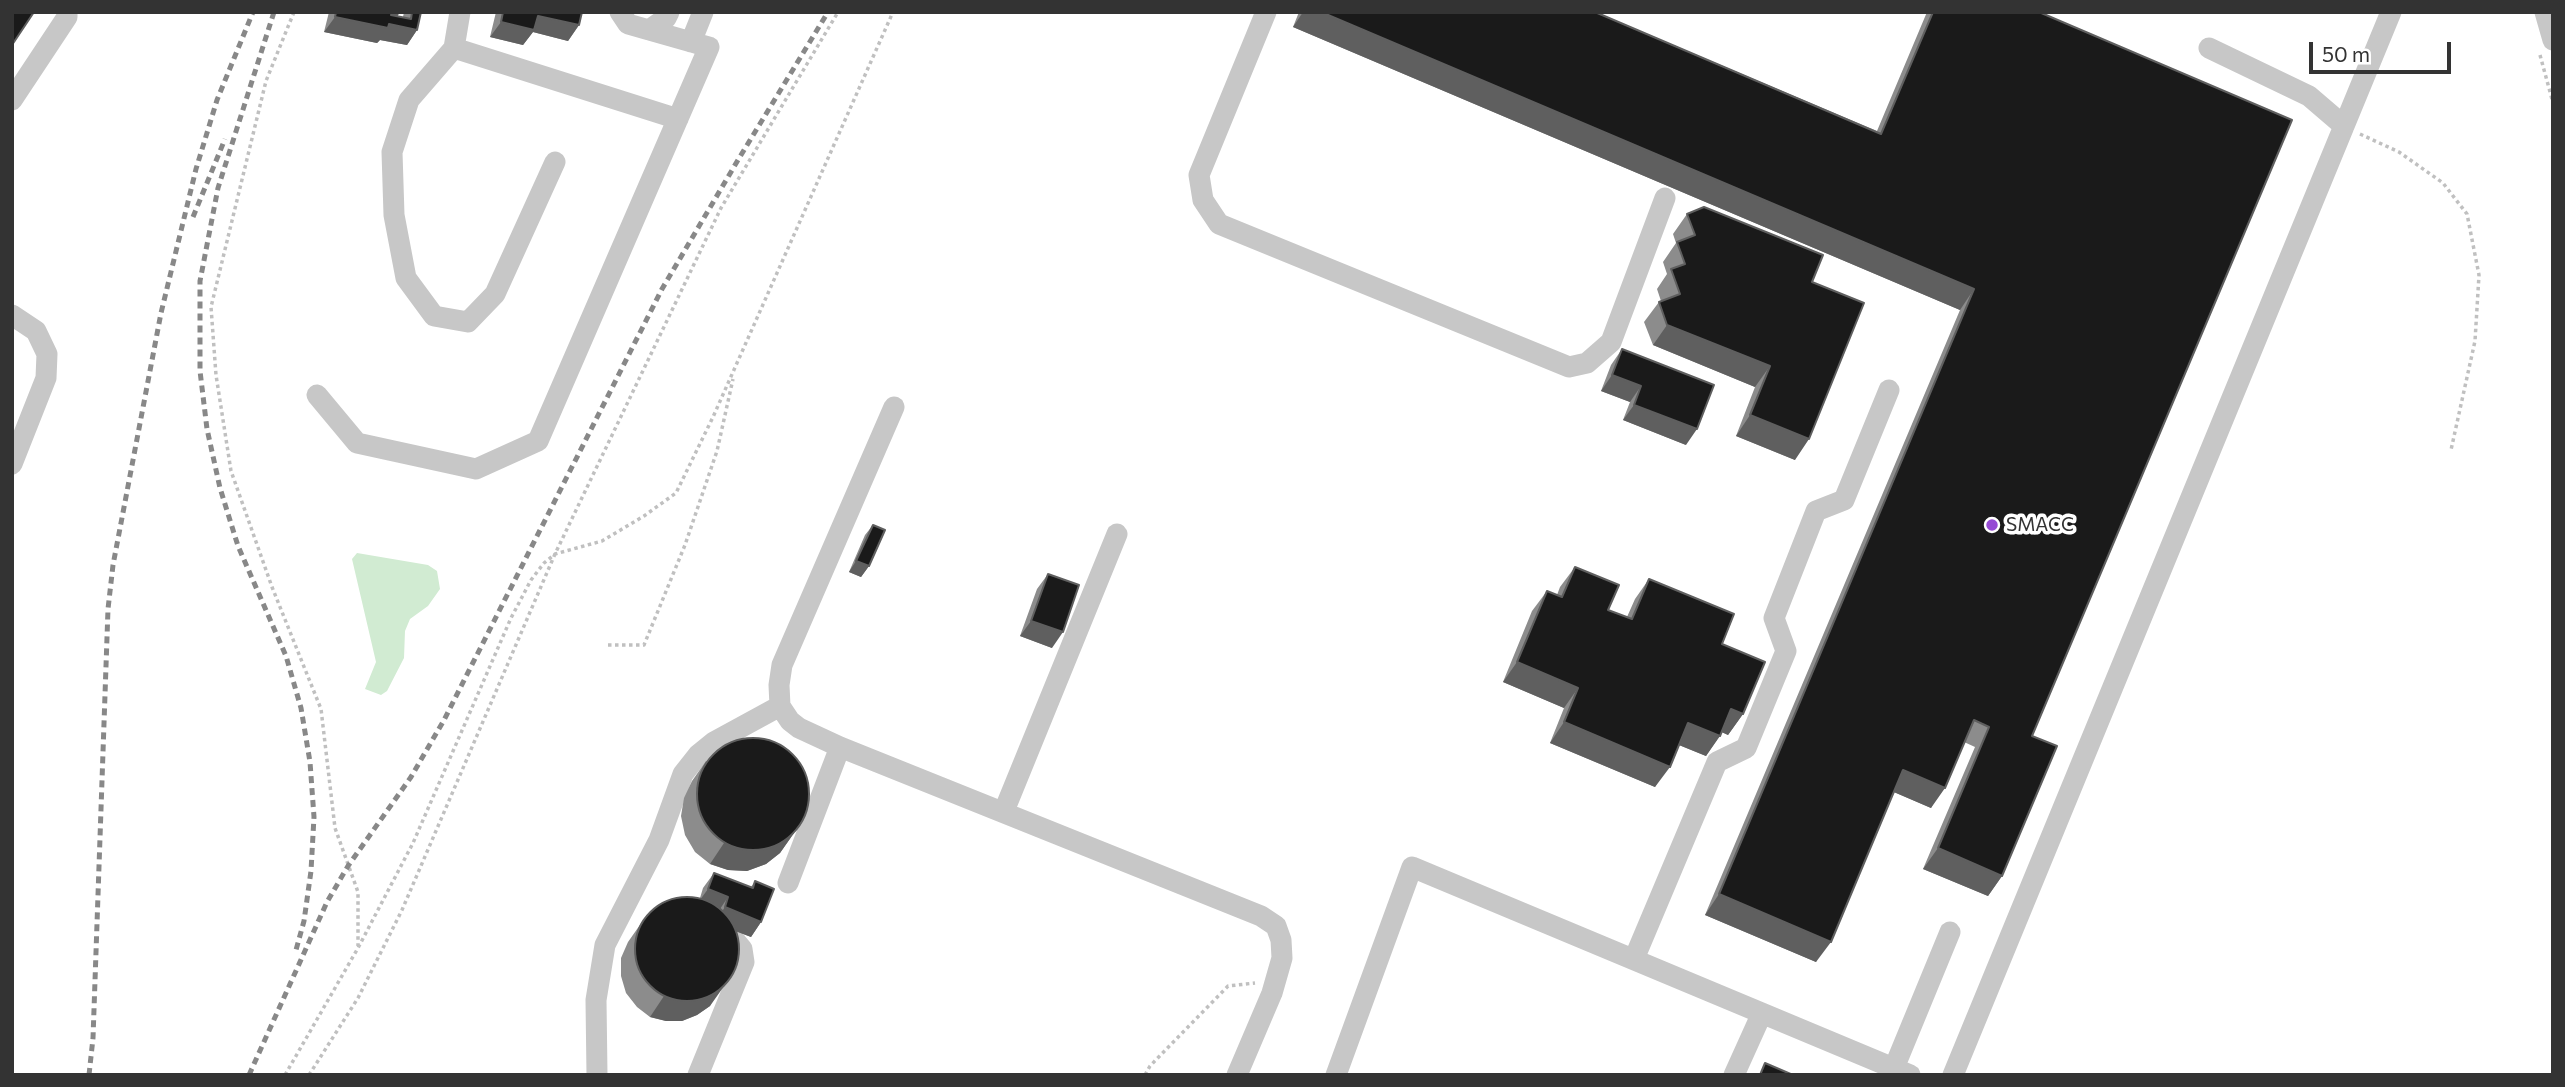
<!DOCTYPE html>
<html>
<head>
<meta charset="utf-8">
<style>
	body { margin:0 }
	#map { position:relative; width:2565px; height:1087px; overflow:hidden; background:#fff; font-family:Commissioner,sans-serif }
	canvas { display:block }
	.frame { position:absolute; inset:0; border:14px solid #333; pointer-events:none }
	.scale { position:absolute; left:2309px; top:42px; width:142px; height:32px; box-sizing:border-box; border:4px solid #333; border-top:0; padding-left:9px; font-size:21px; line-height:24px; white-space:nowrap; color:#333; -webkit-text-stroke:5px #fff; paint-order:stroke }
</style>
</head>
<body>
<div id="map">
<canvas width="2565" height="1087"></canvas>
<div class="frame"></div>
<div class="scale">50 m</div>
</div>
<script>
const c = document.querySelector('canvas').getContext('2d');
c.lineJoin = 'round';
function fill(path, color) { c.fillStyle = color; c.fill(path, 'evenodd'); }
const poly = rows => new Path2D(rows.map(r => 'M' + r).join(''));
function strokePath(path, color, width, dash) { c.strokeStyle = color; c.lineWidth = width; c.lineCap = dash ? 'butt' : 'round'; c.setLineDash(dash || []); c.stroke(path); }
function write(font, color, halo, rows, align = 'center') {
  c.font = font + ' Commissioner,sans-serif'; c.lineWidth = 7; c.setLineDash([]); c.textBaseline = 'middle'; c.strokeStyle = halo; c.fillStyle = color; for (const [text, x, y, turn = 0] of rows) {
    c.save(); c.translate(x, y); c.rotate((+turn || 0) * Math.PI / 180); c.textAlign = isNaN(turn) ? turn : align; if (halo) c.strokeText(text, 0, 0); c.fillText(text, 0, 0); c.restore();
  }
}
fill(poly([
	[357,553,428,565,437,571,440,589,428,606,410,619,405,631,404,658,387,691,381,695,365,689,376,662,352,559]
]), '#d1ebd2');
strokePath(poly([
	[294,12,266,81,211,307,216,375,231,471,272,587,321,709,335,828,358,892,358,946],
	[2540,55,2553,103],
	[2360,134,2399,152,2443,183,2467,214,2479,275,2475,341,2451,450],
	[608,645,644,645,685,545,717,451,733,379],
	[285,1075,358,948,413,843,511,618,531,580,544,563,555,554,602,541,644,516,676,493,713,417,893,12],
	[309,1075,358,998,402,910,555,554,721,208,838,12],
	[1145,1075,1150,1066,1228,986,1255,983]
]), '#c0c0c0', 3.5, [3.5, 3.5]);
strokePath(poly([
	[460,12,454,48,409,100,392,152,394,215,406,278,434,316,468,322,495,294,555,162],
	[620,12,628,24,649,30,666,18,669,12],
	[1266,12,1199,175,1203,200,1219,224,1569,367,1587,363,1611,342,1665,198],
	[2545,12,2553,40],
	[691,42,703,12],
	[454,48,678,119],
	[2209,48,2309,96,2344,126],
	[12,100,67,17,67,12],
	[12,315,36,331,47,354,46,378,12,464],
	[317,395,357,443,476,469,538,441,709,47,649,30],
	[894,407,782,665,779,685,780,706,790,721,799,728,840,747,1261,916,1276,926,1281,940,1282,958,1272,993,1237,1075],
	[1004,811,1117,534],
	[788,883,840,747],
	[1634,959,1717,762,1746,748,1786,651,1774,618,1816,511,1844,500,1889,390],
	[1894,1068,1950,932],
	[597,1075,596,1000,605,945,659,840,683,774,698,755,714,742,780,706],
	[698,1075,744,962,742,949,732,937,717,926],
	[1336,1075,1412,867,1910,1075],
	[1734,1075,1762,1013],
	[1953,1075,2391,12]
]), '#c7c7c7', 21);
strokePath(poly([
	[274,12,218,188,200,281,200,371,207,429,220,488,238,546,286,656,301,708,310,762,314,817,311,871,304,921,296,950],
	[193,217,225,139],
	[89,1075,93,1038,108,609,113,565,161,313,196,169,217,100,253,12],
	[249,1075,327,902,348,866,411,777,444,720,662,289,738,160,828,12]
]), '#888', 5, [7, 5]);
fill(poly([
	[329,12,400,12,397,16,403,17,404,12,421,12,417,30,407,45,380,40,377,43,324,32],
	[496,12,582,12,579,25,568,41,533,32,523,45,490,37],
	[1299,12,1595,12,1877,131,1927,12,2039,12,2032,736,2002,876,1988,896,1923,869,1975,747,1964,742,1931,808,1894,792,1816,962,1705,915,1960,310,1293,27],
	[1687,214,1812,282,1795,460,1736,436,1755,387,1653,345,1644,322,1659,302,1661,301,1657,289,1667,274,1663,262,1676,243,1673,234],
	[1622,349,1686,445,1623,420,1630,402,1601,391,1611,365],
	[873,525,869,566,861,577,849,572,865,535],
	[1575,567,1608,610,1627,617,1635,599,1649,579,1722,644,1743,714,1728,735,1722,732,1706,756,1679,745,1655,787,1550,743,1564,708,1503,682,1532,611,1547,591,1557,595,1560,587],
	[1048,574,1052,648,1020,636,1037,589],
	[706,761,794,833,780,853,766,864,747,871,728,870,710,864,695,852,685,835,681,816,684,798,692,781],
	[714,873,751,887,755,881,761,922,751,937,736,931,710,1006,697,1015,682,1021,666,1021,650,1017,637,1007,626,993,621,976,621,958,628,942,642,922,700,898,703,888]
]), '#8c8c8c');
fill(poly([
	[366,12,400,12,393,23],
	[1303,12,1321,12,1974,289,1960,310,1293,27],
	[538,16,579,25,568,41,533,32,523,45,490,37,501,22],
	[335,17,389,24,417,30,407,45,380,40,377,43,324,32],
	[1667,325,1770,366,1755,387,1653,345],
	[1612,375,1641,386,1630,402,1601,391],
	[1634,405,1697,429,1686,445,1623,420],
	[1750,415,1809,439,1795,460,1736,436],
	[856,561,869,566,861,577,849,572],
	[1031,621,1063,632,1052,648,1020,636],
	[1517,662,1578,688,1564,708,1503,682],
	[1731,709,1743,714,1728,735,1717,730],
	[1564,722,1670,767,1655,787,1550,743],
	[1688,723,1720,736,1706,756,1674,743],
	[1903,770,1945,788,1931,808,1889,790],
	[794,833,780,853,766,864,747,871,728,870,710,864,724,843],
	[1938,848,2002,876,1988,896,1923,869],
	[708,889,728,897,718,912,697,904],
	[1719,894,1831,942,1816,962,1705,915],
	[725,907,761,922,751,937,714,923],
	[734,972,710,1006,697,1015,682,1021,666,1021,650,1017,664,996]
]), '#5f5f5f');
const building = poly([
	[12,12,34,12,12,45,12,12],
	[336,12,392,12,391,15,411,19,412,12,421,12,417,30,389,24,388,28,335,17,336,12],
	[503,12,582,12,579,25,538,16,534,30,501,22,503,12],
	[1321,12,1595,12,1881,134,1933,12,2039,12,2292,120,2032,736,2057,746,2002,876,1938,848,1989,727,1974,720,1945,788,1903,770,1831,942,1719,894,1974,289,1321,12],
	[1704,207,1823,255,1812,282,1864,303,1809,439,1750,415,1770,366,1667,325,1659,302,1680,294,1671,269,1685,264,1677,242,1695,235,1687,214,1704,207],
	[1622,349,1714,385,1697,429,1634,405,1641,386,1612,375,1622,349],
	[873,525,885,530,869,566,856,561,873,525],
	[1575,567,1619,585,1608,610,1632,619,1649,579,1734,614,1722,644,1765,662,1743,714,1731,709,1720,736,1688,723,1670,767,1564,722,1578,688,1517,662,1547,591,1562,597,1575,567],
	[1048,574,1079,585,1063,632,1031,621,1048,574],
	'697 794a56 56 0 1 1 112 0a56 56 0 1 1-112 0Z',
	[714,873,753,888,755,881,774,889,761,922,725,907,728,897,708,889,714,873],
	'635 949a52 52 0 1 1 104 0a52 52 0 1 1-104 0Z',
	[1765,1063,1793,1075,1760,1075,1765,1063]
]);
fill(building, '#1a1a1a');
strokePath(building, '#5f5f5f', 2);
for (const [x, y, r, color] of [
	[1992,525,7,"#954ad4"]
]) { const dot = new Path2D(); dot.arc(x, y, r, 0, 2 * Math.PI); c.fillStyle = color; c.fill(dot); strokePath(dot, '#fff', 2.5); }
write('19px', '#333', '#fff', [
	["SMACC",2006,525]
], 'left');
</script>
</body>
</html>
